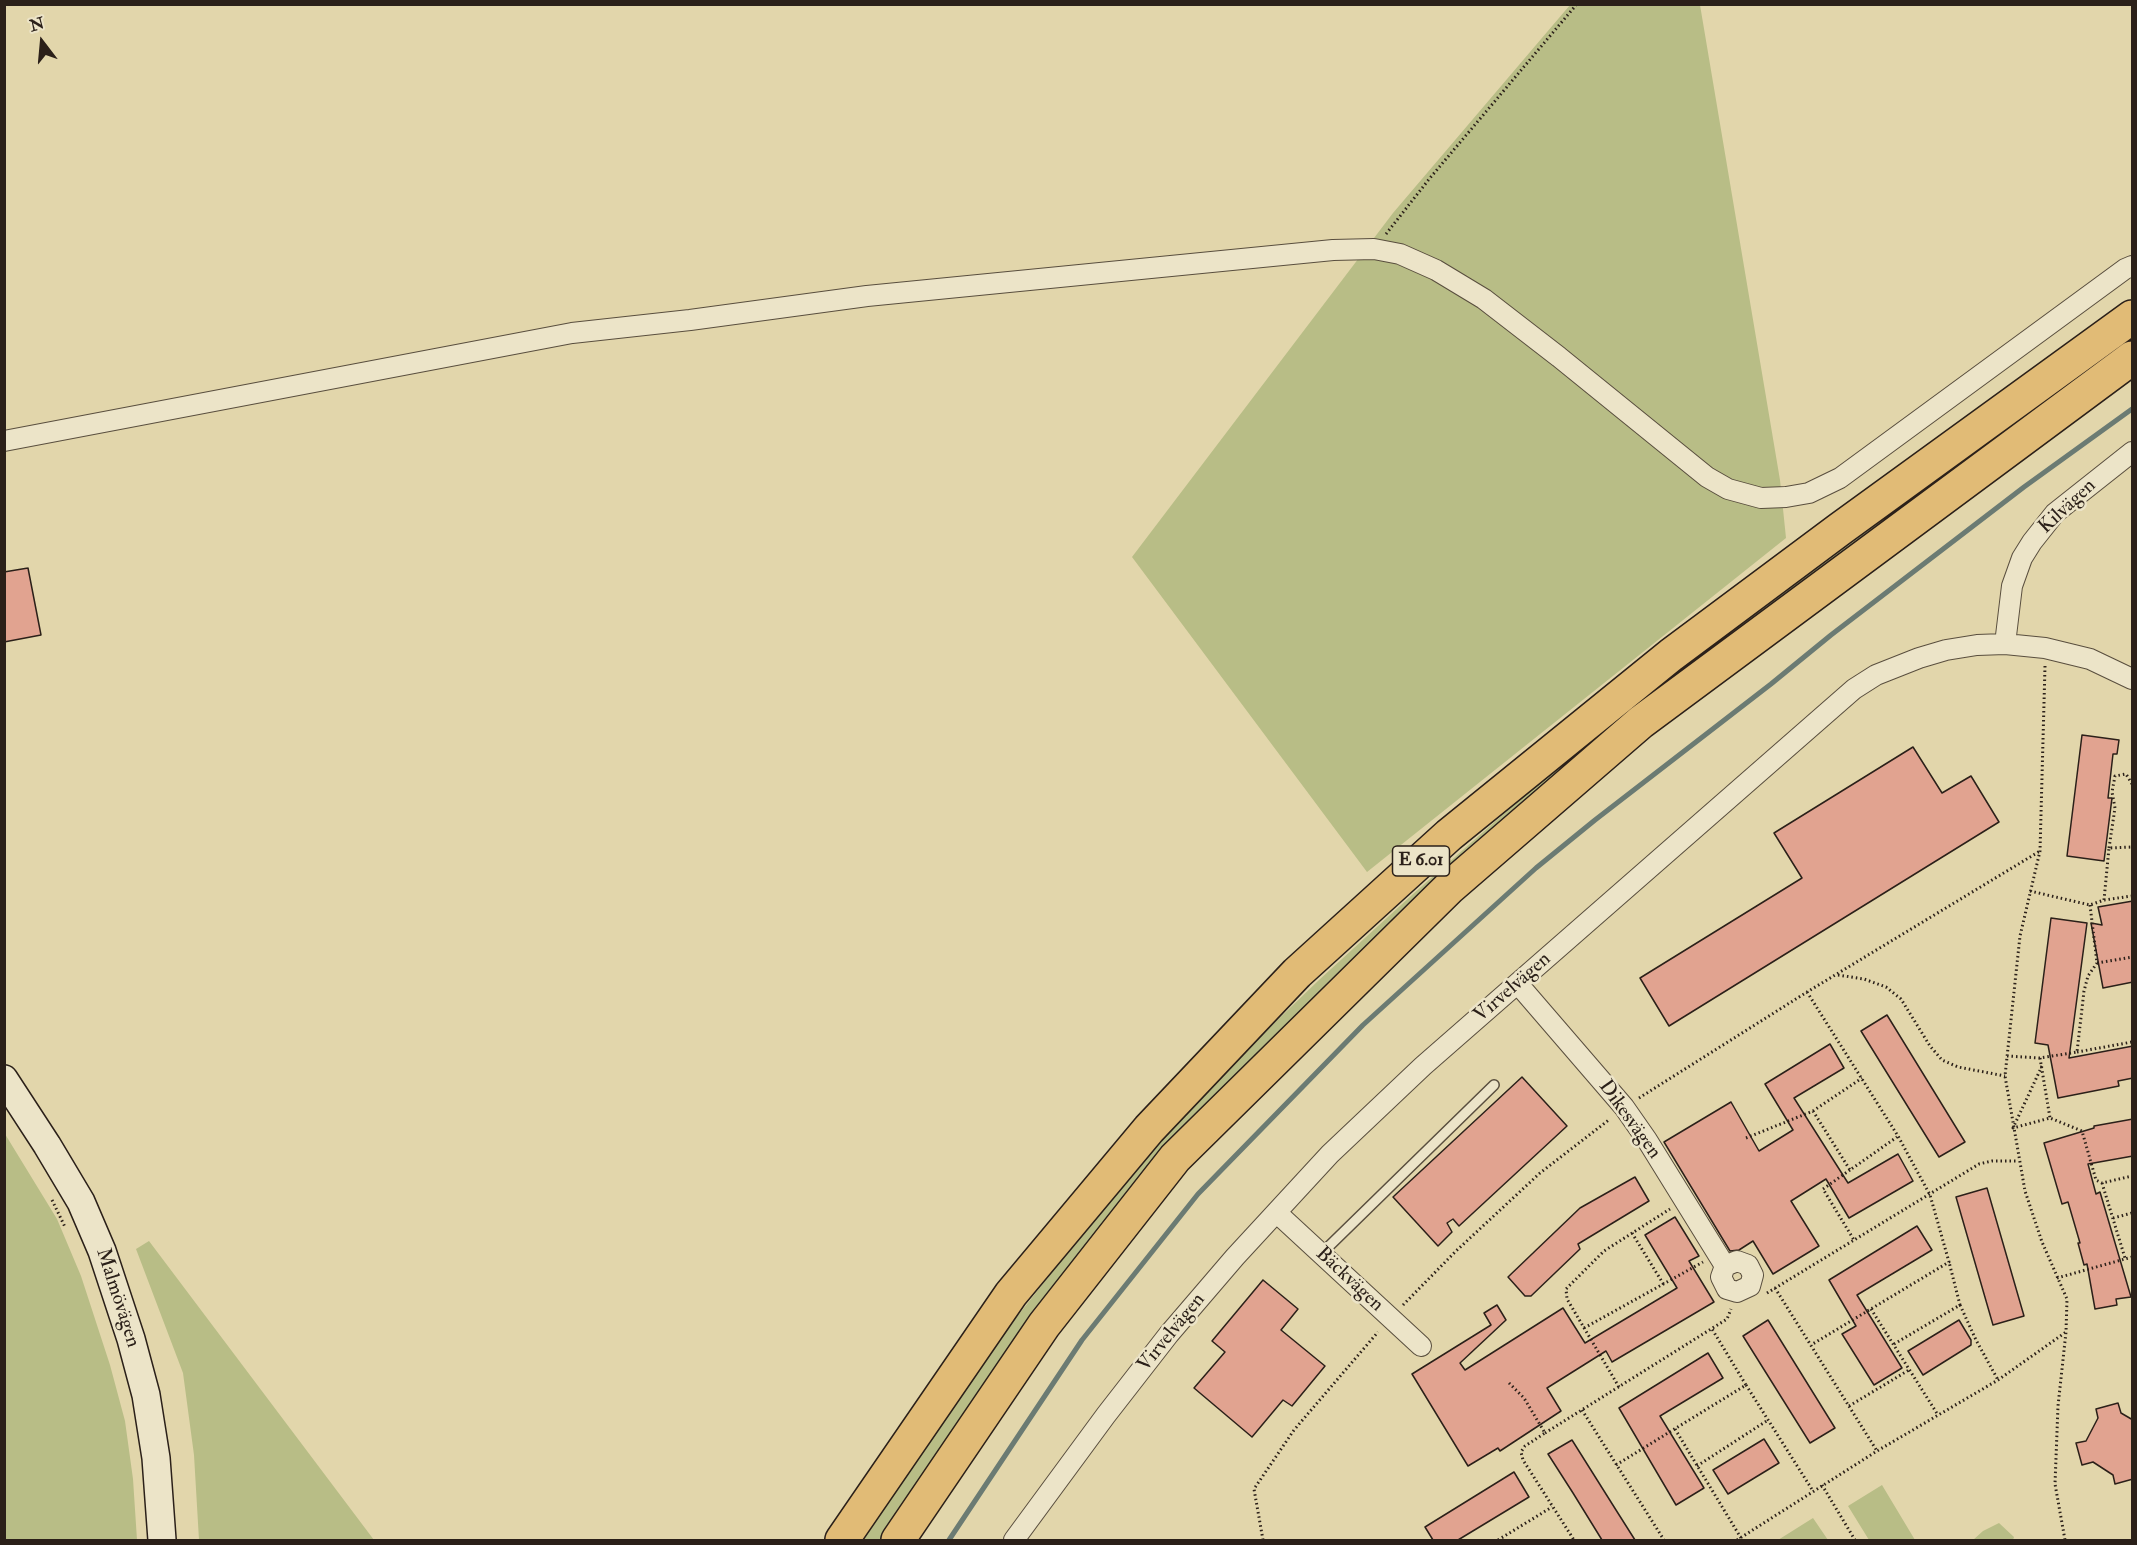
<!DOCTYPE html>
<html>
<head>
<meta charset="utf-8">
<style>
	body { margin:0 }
	#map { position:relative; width:2137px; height:1545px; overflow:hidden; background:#e2d6ab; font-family:"IM FELL Double Pica",serif }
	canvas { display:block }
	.frame { position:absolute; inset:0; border:6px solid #2b2019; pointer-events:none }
	.north { position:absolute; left:12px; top:12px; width:60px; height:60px; -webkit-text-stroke:4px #ece4c8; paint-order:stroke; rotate:344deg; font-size:16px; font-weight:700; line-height:24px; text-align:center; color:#2b2019 }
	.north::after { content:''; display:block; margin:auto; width:21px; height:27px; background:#2b2019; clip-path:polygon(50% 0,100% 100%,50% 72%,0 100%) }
</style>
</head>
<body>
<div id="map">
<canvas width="2137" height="1545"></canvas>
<div class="frame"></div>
<div class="north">N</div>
</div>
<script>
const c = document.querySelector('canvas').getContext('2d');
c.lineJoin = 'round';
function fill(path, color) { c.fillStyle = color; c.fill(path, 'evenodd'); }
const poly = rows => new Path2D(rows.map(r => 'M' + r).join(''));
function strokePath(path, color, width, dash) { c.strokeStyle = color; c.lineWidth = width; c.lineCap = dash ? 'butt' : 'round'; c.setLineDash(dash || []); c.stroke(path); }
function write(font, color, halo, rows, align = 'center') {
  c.font = font + ' "IM FELL Double Pica",serif'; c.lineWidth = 5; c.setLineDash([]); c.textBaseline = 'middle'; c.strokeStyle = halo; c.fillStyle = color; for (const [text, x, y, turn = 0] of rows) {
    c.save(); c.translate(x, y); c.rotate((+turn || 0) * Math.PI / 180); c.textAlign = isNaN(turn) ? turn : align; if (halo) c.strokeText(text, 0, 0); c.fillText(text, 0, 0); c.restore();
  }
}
fill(poly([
	[1570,5,1700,5,1780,480,1786,538,1367,872,1132,557,1393,213],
	[2132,337,2132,352,1322,992,881,1540,857,1540,1001,1337,1068,1252,1166,1135,1238,1058,1319,980,1413,894,1524,796,1675,676,1812,572],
	[5,1134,57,1219,81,1276,110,1365,125,1421,133,1479,137,1540,5,1540],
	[149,1241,374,1540,199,1540,194,1455,183,1373,136,1249],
	[1882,1485,1915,1540,1869,1540,1848,1506],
	[1813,1518,1828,1540,1778,1540],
	[1999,1523,2014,1537,2013,1540,1973,1540,1983,1531]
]), '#b8bd86');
strokePath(poly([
	[949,1540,1082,1340,1198,1194,1363,1025,1536,868,1595,820,1771,684,1831,635,2024,487,2132,409]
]), '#6b7b73', 5);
const building = poly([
	[28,568,41,635,4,642,4,572,28,568],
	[2082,735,2119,740,2117,754,2113,754,2108,798,2112,798,2104,861,2067,856,2082,735],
	[1913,747,1942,793,1971,776,1999,822,1669,1026,1640,978,1802,878,1774,833,1913,747],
	[2133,901,2133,982,2103,988,2091,923,2102,925,2098,907,2133,901],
	[2051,918,2087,923,2069,1058,2133,1046,2133,1078,2118,1081,2119,1086,2058,1098,2048,1045,2035,1043,2051,918],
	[1887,1015,1965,1142,1939,1157,1861,1031,1887,1015],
	[1830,1044,1844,1068,1794,1098,1848,1183,1898,1154,1913,1181,1849,1218,1826,1179,1791,1201,1819,1246,1773,1274,1753,1241,1739,1250,1730,1251,1664,1142,1731,1102,1759,1151,1793,1130,1765,1084,1830,1044],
	[1522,1077,1567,1126,1459,1226,1453,1219,1447,1223,1452,1232,1438,1246,1393,1197,1522,1077],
	[2133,1119,2133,1156,2088,1164,2096,1194,2100,1192,2131,1297,2116,1299,2117,1305,2095,1309,2087,1264,2084,1265,2078,1243,2080,1243,2068,1202,2062,1204,2044,1143,2094,1128,2094,1126,2133,1119],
	[1635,1177,1649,1201,1578,1244,1580,1249,1531,1296,1525,1296,1508,1277,1580,1208,1635,1177],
	[1987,1188,2024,1316,1993,1325,1956,1197,1987,1188],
	[1675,1217,1699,1256,1689,1261,1714,1302,1612,1362,1606,1351,1547,1388,1561,1411,1500,1451,1498,1448,1468,1466,1412,1374,1491,1325,1484,1313,1497,1305,1506,1320,1460,1363,1465,1370,1563,1308,1585,1343,1647,1306,1677,1288,1645,1235,1675,1217],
	[1917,1226,1932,1250,1857,1295,1902,1368,1874,1385,1842,1334,1856,1326,1829,1280,1917,1226],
	[1263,1280,1298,1309,1281,1330,1325,1366,1292,1406,1283,1400,1252,1437,1194,1388,1225,1352,1212,1341,1263,1280],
	[1768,1320,1835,1428,1810,1443,1743,1336,1768,1320],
	[1959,1320,1971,1340,1971,1345,1923,1375,1908,1351,1959,1320],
	[1708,1353,1723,1378,1660,1416,1704,1488,1676,1505,1619,1408,1708,1353],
	[2118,1403,2121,1413,2133,1420,2133,1479,2115,1484,2113,1475,2093,1462,2082,1465,2076,1443,2086,1441,2098,1418,2096,1409,2118,1403],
	[1764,1439,1779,1463,1728,1494,1713,1470,1764,1439],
	[1572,1440,1616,1510,1635,1540,1602,1540,1573,1493,1548,1454,1572,1440],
	[1514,1472,1529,1497,1458,1540,1433,1540,1425,1527,1514,1472]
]);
fill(building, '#e1a390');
strokePath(building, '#2b2019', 1.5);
const service = poly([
	[1321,1254,1494,1085]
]);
const minor = poly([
	[4,441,572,333,690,320,867,296,1333,250,1374,249,1400,254,1436,270,1484,299,1559,357,1707,477,1728,489,1761,498,1786,497,1809,493,1840,478,2125,269,2132,266],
	[2005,644,2012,586,2022,558,2032,542,2055,513,2132,452],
	[1518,984,1624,1107,1647,1140,1725,1266,1721,1277,1727,1289,1737,1292,1750,1286,1753,1275,1748,1265,1737,1261,1725,1266],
	[1277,1213,1421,1346],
	[1014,1540,1106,1415,1169,1334,1235,1257,1330,1154,1423,1066,1854,689,1876,675,1919,658,1946,650,1977,645,2005,644,2045,648,2090,659,2132,679]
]);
const secondary = poly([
	[4,1079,47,1145,81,1202,102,1251,131,1339,146,1395,156,1458,162,1540]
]);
const motorway = poly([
	[842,1540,1011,1294,1149,1129,1297,973,1449,835,1671,655,1840,529,2132,317],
	[898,1540,1044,1325,1175,1158,1449,888,1641,722,2132,358]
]);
strokePath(service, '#594e3e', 12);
strokePath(minor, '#594e3e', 22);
strokePath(secondary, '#2b2019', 30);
strokePath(motorway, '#2b2019', 36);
strokePath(poly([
	[1386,234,1430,178,1577,4],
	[2045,666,2040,851,2020,936,2005,1076,2025,1191,2042,1242,2067,1299,2066,1332,2058,1406,2055,1484,2065,1540],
	[2109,848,2115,808,2112,792,2115,776,2126,774,2132,784],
	[2030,891,2090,905,2104,900,2132,896],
	[2104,900,2109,848,2132,847],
	[2090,905,2097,963,2132,957],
	[1838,975,1864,979,1886,987,1901,999,1930,1046,1942,1060,1958,1067,2005,1076],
	[1807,992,1898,1136,1930,1195,1949,1262,1811,1345],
	[2077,1052,2132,1042],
	[2007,1056,2040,1058,2077,1052,2084,991,2088,976,2097,963],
	[2040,1058,2050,1118],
	[2042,1066,2013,1128,2050,1118,2082,1131,2096,1180,2102,1183,2132,1176],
	[1639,1098,1807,992,2040,851],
	[1813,1111,1850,1170,1897,1137],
	[1746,1138,1813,1111,1862,1078],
	[1850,1170,1823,1189,1854,1240],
	[2102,1183,2125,1258],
	[52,1200,65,1227],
	[2113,1218,2132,1213],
	[1632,1233,1664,1285],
	[2057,1278,2132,1257],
	[1775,1288,1877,1451],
	[1767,1293,1979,1164,1992,1161,2018,1161],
	[1403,1305,1456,1251,1540,1173,1610,1119],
	[1960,1305,1976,1340,1998,1380],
	[1871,1309,1938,1415],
	[1584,1328,1703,1262],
	[1894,1344,1960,1305,1949,1262],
	[1509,1383,1524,1398,1545,1433,1525,1446,1521,1452,1523,1460,1574,1540],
	[1746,1385,1813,1491],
	[1619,1387,1567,1299,1566,1289,1604,1251,1670,1209],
	[1849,1406,1909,1370],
	[1582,1410,1664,1540],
	[1675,1429,1741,1538],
	[1545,1433,1727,1319,1731,1309],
	[1616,1465,1746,1385,1712,1329],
	[1697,1466,1768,1420],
	[1822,1485,1855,1540],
	[1263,1540,1254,1489,1294,1430,1378,1332],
	[1498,1540,1552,1507],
	[1737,1540,1877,1451,1998,1380,2066,1332]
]), '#2b2019', 3, [1.5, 3]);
strokePath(service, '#ece4c8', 9);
strokePath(minor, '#ece4c8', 20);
strokePath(secondary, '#ece4c8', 27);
strokePath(motorway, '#e1bb76', 33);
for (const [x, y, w] of [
	[1421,861,57]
]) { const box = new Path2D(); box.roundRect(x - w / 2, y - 15, w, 30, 4.5); c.fillStyle = '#ece4c8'; c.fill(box); strokePath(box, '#2b2019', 1.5); }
write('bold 18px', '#2b2019', null, [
	["E 6.01",1421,861]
]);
write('20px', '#2b2019', '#ece4c8', [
	["Kilvägen",2068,507,-43],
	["Virvelvägen",1513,988,-41],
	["Dikesvägen",1629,1120,54],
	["Bäckvägen",1349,1280,43],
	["Malmövägen",117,1298,72],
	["Virvelvägen",1172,1333,-51]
]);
</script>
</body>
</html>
